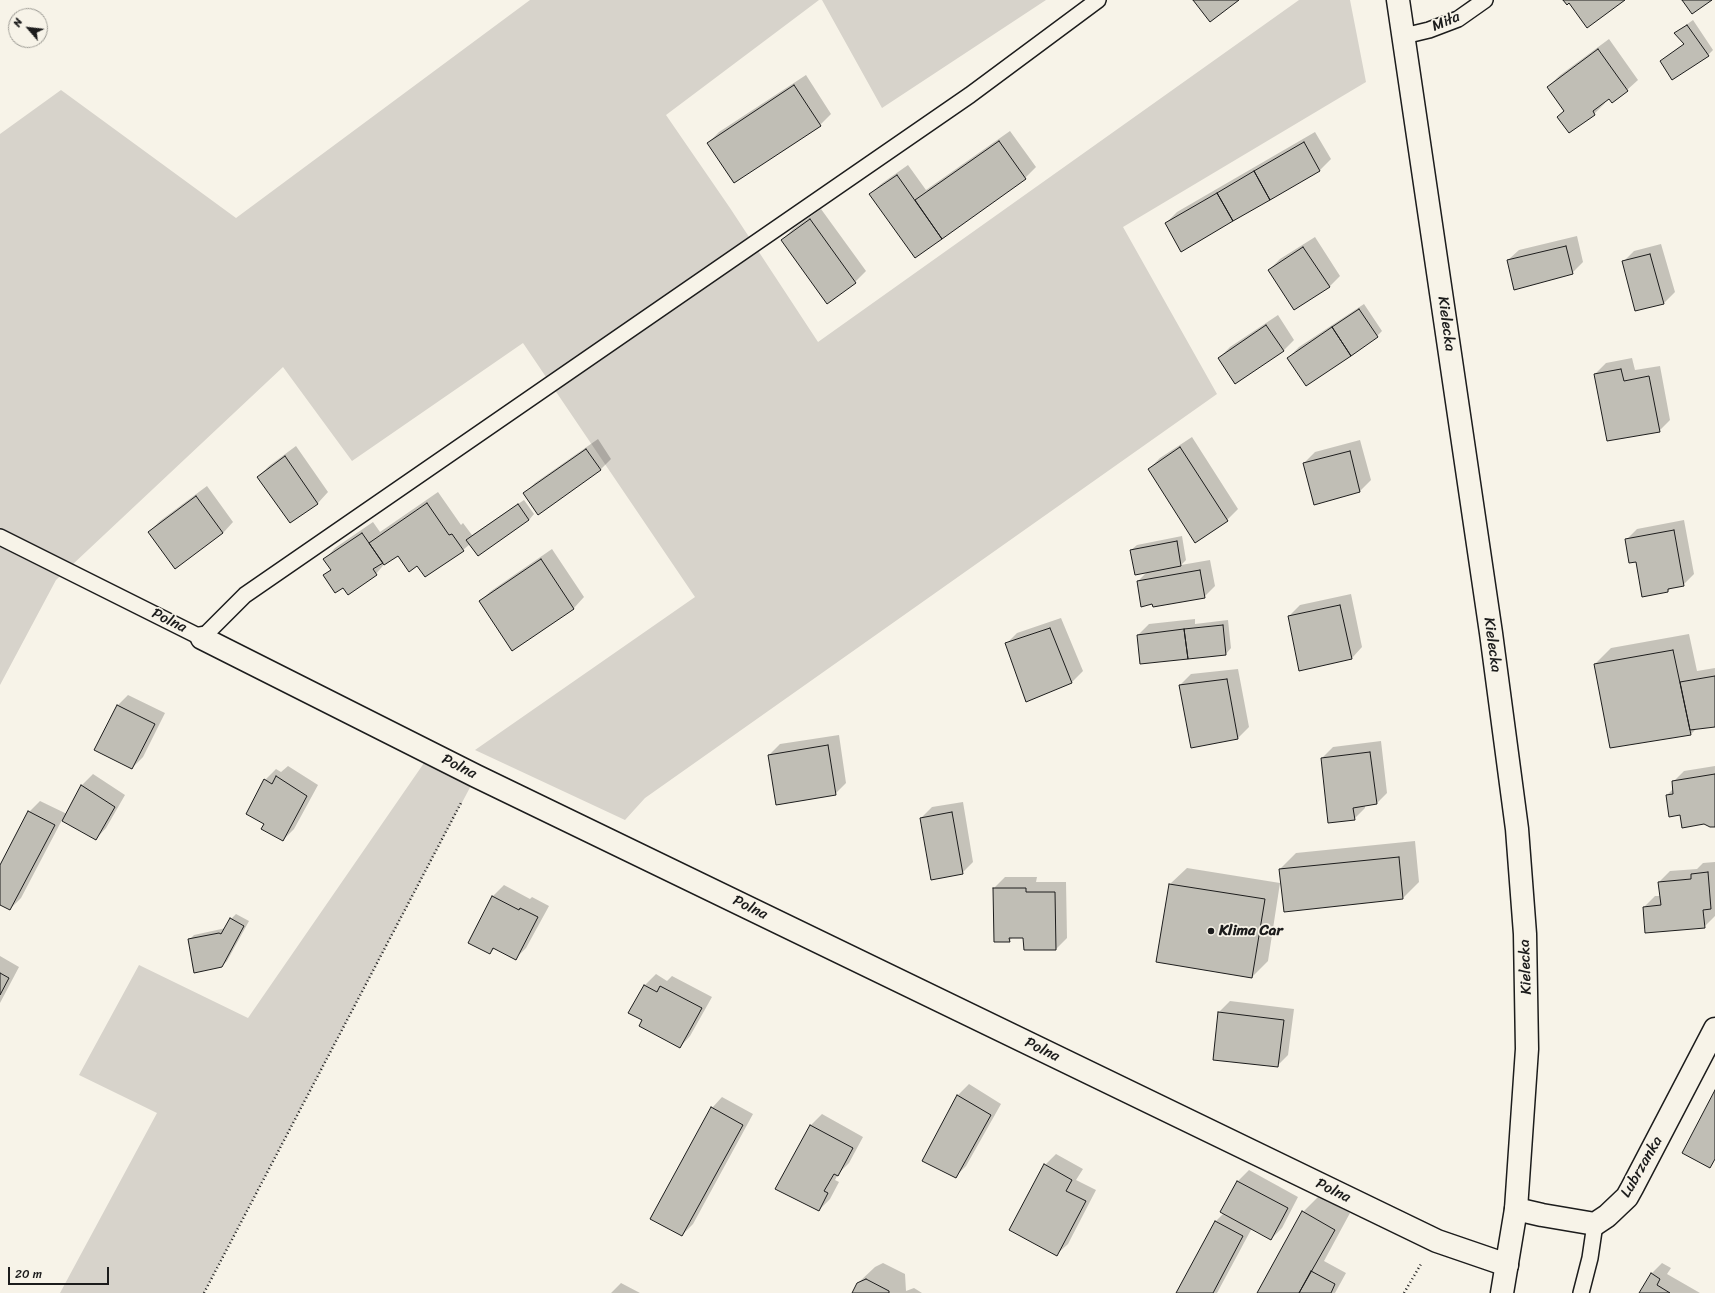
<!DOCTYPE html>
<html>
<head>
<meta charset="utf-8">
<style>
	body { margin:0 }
	#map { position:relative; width:1715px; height:1293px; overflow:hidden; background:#f7f3e8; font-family:Sriracha,sans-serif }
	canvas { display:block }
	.north { position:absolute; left:8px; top:8px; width:40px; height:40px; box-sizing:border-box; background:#f7f3e8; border:1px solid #9f9d96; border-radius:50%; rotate:298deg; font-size:11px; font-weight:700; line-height:16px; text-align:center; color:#1c1c1c }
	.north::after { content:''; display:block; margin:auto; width:14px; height:18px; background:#1c1c1c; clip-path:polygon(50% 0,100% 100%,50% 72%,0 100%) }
	.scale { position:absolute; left:8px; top:1267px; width:101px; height:18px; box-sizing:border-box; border:2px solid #1c1c1c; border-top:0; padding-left:5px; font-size:12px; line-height:14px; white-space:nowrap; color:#1c1c1c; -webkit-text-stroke:3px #f7f3e8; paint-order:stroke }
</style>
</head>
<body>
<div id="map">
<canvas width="1715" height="1293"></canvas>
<div class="north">N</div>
<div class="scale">20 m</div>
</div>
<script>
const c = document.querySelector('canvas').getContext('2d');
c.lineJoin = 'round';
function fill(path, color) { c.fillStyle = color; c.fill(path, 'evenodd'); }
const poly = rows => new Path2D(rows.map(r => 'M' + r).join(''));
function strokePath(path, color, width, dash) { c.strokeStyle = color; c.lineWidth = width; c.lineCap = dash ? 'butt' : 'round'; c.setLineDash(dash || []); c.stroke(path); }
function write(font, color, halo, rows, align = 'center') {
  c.font = font + ' Sriracha,sans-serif'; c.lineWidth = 3.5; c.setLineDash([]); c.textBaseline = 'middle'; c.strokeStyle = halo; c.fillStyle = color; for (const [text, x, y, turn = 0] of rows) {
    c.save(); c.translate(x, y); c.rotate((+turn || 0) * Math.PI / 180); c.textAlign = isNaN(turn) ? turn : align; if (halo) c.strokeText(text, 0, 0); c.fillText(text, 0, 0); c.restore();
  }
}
fill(poly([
	[530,0,819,0,666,115,730,208,818,342,1299,0,1350,0,1366,82,1123,227,1217,394,645,798,625,820,475,750,695,597,523,343,352,461,283,367,56,580,0,685,0,134,61,90,236,218],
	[822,0,1046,0,882,108],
	[429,752,476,776,204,1293,60,1293,157,1113,79,1075,139,965,248,1018,424,763]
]), '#d7d3cb');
fill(poly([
	[1693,20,1713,50,1708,55,1661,61,1685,43,1675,33],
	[1609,39,1638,80,1627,90,1604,101,1605,103,1594,114,1569,132,1565,111,1548,87,1559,76],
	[806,75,831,114,820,125,708,143,719,132],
	[1010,131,1036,167,1025,178,915,257,870,194,881,184,908,165,926,190],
	[1315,132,1331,159,1320,170,1181,250,1166,223,1177,212],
	[821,209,866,271,855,282,782,240,793,229],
	[1577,236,1583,262,1572,273,1508,260,1519,250],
	[1315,237,1340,276,1329,287,1269,270,1280,259],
	[1661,244,1675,292,1664,303,1623,262,1634,251],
	[1364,304,1382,331,1377,336,1288,358,1299,347],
	[1278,315,1294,340,1283,351,1219,358,1230,347],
	[1632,358,1635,370,1660,366,1670,420,1659,431,1595,374,1606,363],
	[1192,437,1238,509,1227,520,1149,469,1160,458],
	[598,439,611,459,600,470,524,494,535,483],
	[1360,440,1371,480,1360,491,1315,504,1304,463,1315,452],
	[296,446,328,492,318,503,291,522,258,477,269,466],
	[207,486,233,522,223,533,149,532,160,521],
	[438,492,461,525,463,523,472,535,524,500,534,514,529,520,470,544,463,550,425,576,417,564,398,554,386,562,376,574,344,587,325,575,331,569,325,559,335,548,373,522,380,532],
	[1684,520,1694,574,1683,585,1672,587,1668,591,1637,561,1626,540,1637,529],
	[1182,536,1186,560,1181,565,1210,560,1215,586,1204,597,1138,581,1148,571,1131,550,1137,545],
	[552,549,584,597,574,608,513,649,480,601,491,591],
	[1351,594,1362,647,1352,658,1289,616,1300,605],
	[1061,618,1083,671,1072,682,1026,701,1006,644,1017,633],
	[1195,619,1195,624,1228,620,1231,648,1226,654,1138,635,1149,624],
	[1689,634,1697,671,1715,668,1715,726,1697,728,1691,734,1595,664,1611,648],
	[1238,669,1249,727,1238,738,1191,747,1180,685,1191,674],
	[128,695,165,713,143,757,132,768,117,706],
	[839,735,846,783,835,794,769,755,780,744],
	[1381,741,1387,793,1376,804,1365,805,1365,808,1354,819,1322,758,1333,747],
	[288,766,318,785,294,829,283,840,265,823,265,780,276,769,281,772],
	[1715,766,1715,826,1681,814,1667,795,1674,788,1673,782,1684,771],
	[93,774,125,795,106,828,96,839,62,820,21,898,10,909,0,903,0,867,29,812,40,801,67,814,82,785],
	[963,802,973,862,962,873,921,818,932,807],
	[1415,841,1419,882,1403,898,1280,869,1296,853],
	[1715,862,1715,916,1704,927,1644,907,1655,896,1660,896,1659,882,1670,871,1697,869,1703,863],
	[1187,868,1280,883,1268,961,1252,977,1170,884],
	[1005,877,1037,877,1036,882,1066,882,1067,938,1056,949,1024,937,1013,937,1009,941,995,941,994,888],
	[504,885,530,899,532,897,549,906,526,948,515,959,495,948,490,953,469,942,493,896],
	[236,914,249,921,227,961,222,966,189,940,194,935,226,928,231,919],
	[0,956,19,967,0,1003],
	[656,974,667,981,672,976,712,997,690,1036,680,1047,644,1020,630,1012,645,985],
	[1230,1001,1294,1009,1288,1055,1277,1066,1214,1059,1219,1012],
	[969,1084,1001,1104,966,1166,955,1177,923,1161,958,1095],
	[722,1097,753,1114,693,1224,682,1235,712,1108],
	[822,1114,863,1137,849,1163,838,1174,835,1180,839,1182,830,1199,819,1210,777,1188,811,1125],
	[1056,1154,1083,1169,1076,1180,1096,1190,1068,1244,1057,1254,1045,1165],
	[1249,1170,1298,1197,1282,1228,1271,1239,1252,1228,1217,1293,1178,1293,1216,1221,1224,1213,1221,1212,1238,1181],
	[1319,1196,1350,1213,1324,1261,1346,1273,1335,1293,1258,1293,1303,1212],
	[883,1263,905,1274,906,1291,914,1288,922,1293,853,1293,858,1283,875,1267],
	[1662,1263,1671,1268,1667,1274,1700,1293,1640,1293,1651,1274],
	[621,1283,640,1293,611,1293]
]), '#0003');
const building = poly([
	[1193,0,1239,0,1210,22,1193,0],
	[1563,0,1625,0,1587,28,1569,3,1567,5,1563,0],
	[1682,0,1712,0,1692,14,1682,0],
	[1687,25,1709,56,1672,80,1660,61,1684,44,1674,33,1687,25],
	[1598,49,1628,91,1612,103,1609,99,1593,111,1595,115,1569,133,1557,117,1564,111,1547,87,1598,49],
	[794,85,821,126,734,183,707,143,794,85],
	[999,141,1026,179,942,239,915,200,999,141],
	[1304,142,1320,171,1270,200,1254,171,1304,142],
	[1254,171,1270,200,1233,221,1217,193,1254,171],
	[897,175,942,239,915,258,869,194,897,175],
	[1217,193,1233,221,1181,252,1165,223,1217,193],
	[810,219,856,283,827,304,781,240,810,219],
	[1566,246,1573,274,1514,290,1507,260,1566,246],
	[1303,247,1330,287,1294,310,1268,270,1303,247],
	[1650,254,1664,304,1635,311,1622,261,1650,254],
	[1359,309,1378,337,1351,356,1332,327,1359,309],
	[1266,325,1284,351,1235,384,1218,358,1266,325],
	[1332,327,1351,356,1306,386,1287,358,1332,327],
	[1621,369,1624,381,1649,376,1660,432,1607,441,1594,374,1621,369],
	[1180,447,1228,521,1195,543,1148,469,1180,447],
	[586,449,601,470,538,515,523,493,586,449],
	[1350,451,1360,492,1314,505,1303,463,1350,451],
	[285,456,318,504,290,523,257,477,285,456],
	[196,496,223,533,175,569,148,532,196,496],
	[427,503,449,535,452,534,464,551,425,577,417,566,409,572,398,556,384,565,369,543,427,503],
	[518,504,529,520,478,556,466,540,518,504],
	[1674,530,1684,586,1668,589,1668,592,1642,597,1636,562,1629,563,1625,539,1674,530],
	[362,533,383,563,373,569,377,575,348,595,343,588,335,593,323,575,331,570,323,559,362,533],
	[1177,541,1181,566,1135,575,1130,550,1177,541],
	[541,559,574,609,512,651,479,601,541,559],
	[1200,570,1205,598,1153,607,1152,604,1141,607,1137,581,1200,570],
	[1340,605,1352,659,1299,671,1288,616,1340,605],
	[1223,625,1226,655,1188,659,1184,629,1223,625],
	[1050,628,1072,683,1026,702,1005,643,1050,628],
	[1184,629,1188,659,1140,664,1137,635,1184,629],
	[1673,650,1691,735,1610,748,1594,664,1673,650],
	[1715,676,1715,727,1690,730,1680,682,1715,676],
	[1227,679,1238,739,1191,748,1179,685,1227,679],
	[117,705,155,724,132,769,94,750,117,705],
	[828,745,836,795,776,805,768,755,828,745],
	[1370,752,1377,804,1353,808,1355,820,1328,823,1321,758,1370,752],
	[1715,774,1715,827,1710,827,1704,824,1682,828,1680,815,1669,817,1666,795,1673,794,1672,781,1715,774],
	[276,776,307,796,283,841,261,829,264,824,246,814,264,779,272,784,276,776],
	[81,785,115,807,96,840,62,821,81,785],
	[28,811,55,825,10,910,0,905,0,865,28,811],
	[952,812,963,874,931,880,920,818,952,812],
	[1399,857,1403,899,1284,912,1279,869,1399,857],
	[1708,872,1711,909,1703,910,1705,928,1645,933,1643,907,1661,905,1658,882,1691,879,1691,874,1708,872],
	[1169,884,1265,899,1252,978,1156,962,1169,884],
	[993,888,1026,888,1026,892,1055,892,1056,950,1024,950,1023,938,1009,938,1010,942,994,942,993,888],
	[492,896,519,910,520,908,538,917,516,960,493,948,490,954,468,943,492,896],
	[230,918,244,926,222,967,194,973,188,939,219,933,221,934,230,918],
	[0,973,9,978,0,995,0,973],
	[644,985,657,992,660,986,702,1008,680,1048,639,1026,642,1020,628,1013,644,985],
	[1218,1012,1284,1020,1278,1067,1213,1060,1218,1012],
	[1715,1090,1715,1159,1710,1168,1682,1153,1715,1090],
	[957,1095,991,1115,956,1178,922,1161,957,1095],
	[711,1107,743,1125,682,1236,650,1219,711,1107],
	[810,1125,853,1148,838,1176,834,1174,824,1191,828,1193,819,1211,775,1189,810,1125],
	[1044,1164,1072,1180,1066,1191,1086,1201,1057,1256,1009,1230,1044,1164],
	[1237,1181,1288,1208,1271,1240,1220,1212,1237,1181],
	[1302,1211,1335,1230,1299,1293,1257,1293,1302,1211],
	[1215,1221,1243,1236,1213,1293,1176,1293,1215,1221],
	[1311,1271,1335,1284,1331,1293,1299,1293,1311,1271],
	[1651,1273,1660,1279,1657,1285,1670,1293,1639,1293,1651,1273],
	[866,1279,889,1291,889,1293,852,1293,857,1283,866,1279]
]);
fill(building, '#c0beb5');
strokePath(building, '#1c1c1c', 1);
const service = poly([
	[1404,36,1429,30,1458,19,1485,0],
	[0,537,202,638,245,595,970,95,1098,0],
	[1581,1293,1590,1258,1595,1224]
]);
const minor = poly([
	[202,638,476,776,1437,1241,1507,1265],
	[1516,1209,1542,1215,1595,1224,1607,1216,1627,1197,1632,1188,1715,1029]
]);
const tertiary = poly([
	[1398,0,1491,633,1517,829,1525,934,1527,1049,1516,1209,1502,1293]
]);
strokePath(service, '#1c1c1c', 18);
strokePath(minor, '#1c1c1c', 25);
strokePath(tertiary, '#1c1c1c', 25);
strokePath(poly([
	[204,1293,462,801],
	[1404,1293,1421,1264]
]), '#1c1c1c', 2.5, [1, 3]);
strokePath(service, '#f7f3e8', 15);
strokePath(minor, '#f7f3e8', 22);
strokePath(tertiary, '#f7f3e8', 22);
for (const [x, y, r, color] of [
	[1211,931,4,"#1c1c1c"]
]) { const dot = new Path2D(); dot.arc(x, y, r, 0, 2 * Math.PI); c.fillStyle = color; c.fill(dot); strokePath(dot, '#f7f3e8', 1.5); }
write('15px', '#1c1c1c', '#f7f3e8', [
	["Miła",1446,22,-23],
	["Kielecka",1446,324,82],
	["Polna",169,621,26],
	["Kielecka",1492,645,82],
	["Polna",459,767,27],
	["Polna",750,908,26],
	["Kielecka",1526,967,-92],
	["Polna",1042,1050,26],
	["Lubrzanka",1642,1167,-60],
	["Polna",1333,1191,26]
]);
write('bold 15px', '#1c1c1c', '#f7f3e8', [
	["Klima Car",1219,931]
], 'left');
</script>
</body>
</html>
